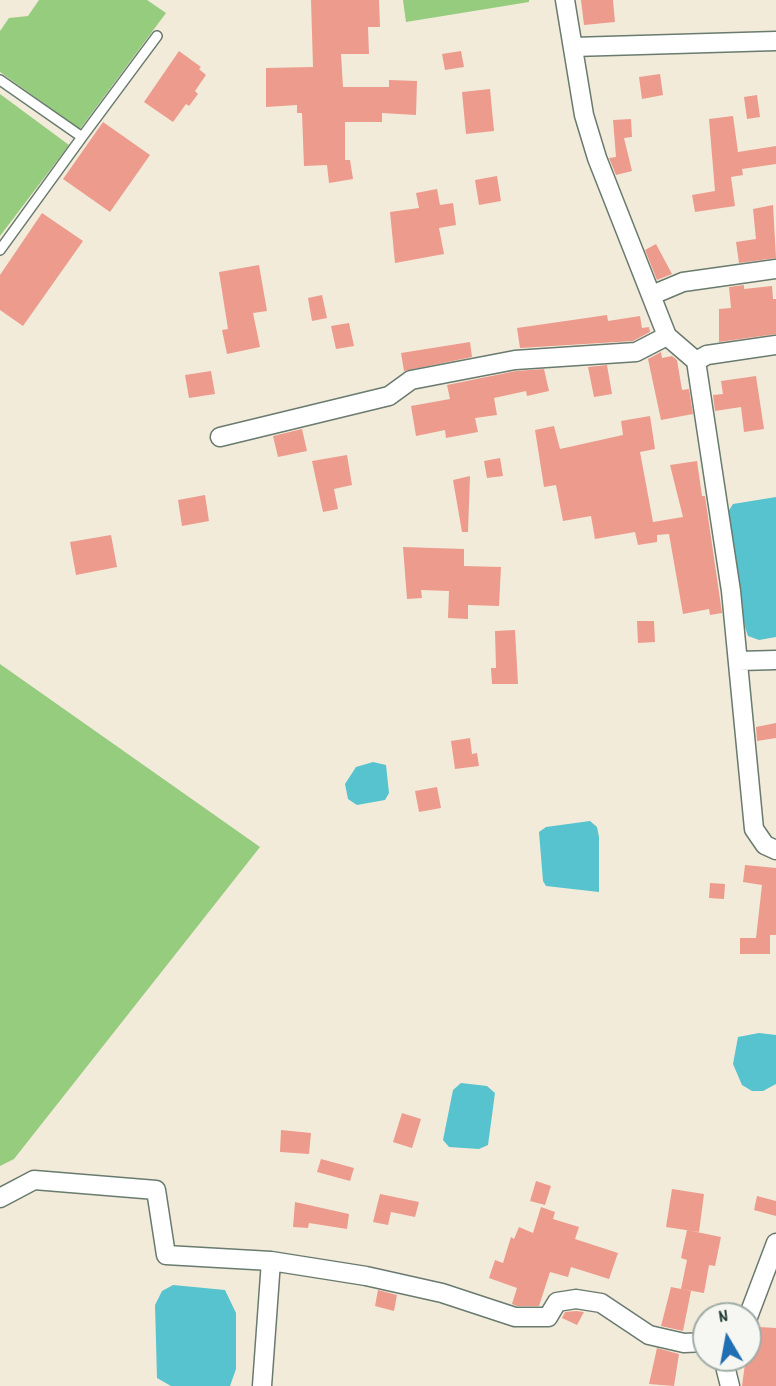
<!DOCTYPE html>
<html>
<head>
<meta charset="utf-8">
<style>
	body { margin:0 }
	#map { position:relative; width:776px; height:1386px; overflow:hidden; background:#f2ebda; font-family:Dekko,sans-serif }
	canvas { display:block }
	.north { position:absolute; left:692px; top:1302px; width:70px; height:70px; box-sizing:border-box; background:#f6f6f2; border:2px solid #a0aca6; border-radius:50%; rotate:350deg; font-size:19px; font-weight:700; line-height:28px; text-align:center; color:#1f3d34 }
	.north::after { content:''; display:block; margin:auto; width:24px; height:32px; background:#1f6fb2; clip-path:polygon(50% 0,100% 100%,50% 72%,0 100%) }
</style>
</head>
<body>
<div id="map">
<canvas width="776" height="1386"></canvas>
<div class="north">N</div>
</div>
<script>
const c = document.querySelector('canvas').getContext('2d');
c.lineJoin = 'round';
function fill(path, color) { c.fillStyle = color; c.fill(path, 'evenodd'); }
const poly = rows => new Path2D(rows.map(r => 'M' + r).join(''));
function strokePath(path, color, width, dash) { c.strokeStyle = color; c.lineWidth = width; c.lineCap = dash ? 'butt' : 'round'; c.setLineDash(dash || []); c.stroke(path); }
fill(poly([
	[39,0,147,0,166,13,80,129,0,72,0,31,9,18,28,16],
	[403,0,529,0,529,2,406,22],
	[0,94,69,145,0,236],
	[0,664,260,847,14,1159,0,1166]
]), '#95cc7e');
fill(poly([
	[776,497,776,637,759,640,748,636,745,627,726,515,733,504],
	[373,762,386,765,389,793,385,800,357,805,348,799,345,784,356,767],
	[590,821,597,827,599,837,599,892,546,886,543,881,539,832,546,827],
	[759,1033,776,1035,776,1084,763,1091,752,1091,742,1085,733,1064,738,1037],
	[461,1083,487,1086,495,1093,488,1145,479,1149,449,1147,443,1140,453,1090],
	[173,1285,225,1290,236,1313,236,1369,230,1386,171,1386,157,1378,155,1305,162,1291]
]), '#56c3cf');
fill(poly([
	[311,0,379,0,380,27,368,27,369,54,341,54,343,87,389,87,389,80,417,81,416,115,382,113,382,122,345,122,345,160,350,160,353,179,329,183,327,165,304,166,302,113,297,113,297,105,266,107,266,68,313,67],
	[581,0,613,0,615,22,584,25],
	[179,51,201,67,199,69,206,75,195,91,198,94,189,106,186,104,173,122,144,102],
	[461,51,464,67,445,70,442,54],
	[660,74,663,95,642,99,639,77],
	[490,89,494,131,466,134,462,92],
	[757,95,760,117,747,119,744,97],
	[733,116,738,152,776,146,776,164,742,169,743,175,731,177,735,206,695,212,692,195,715,191,709,119],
	[631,119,632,137,624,138,632,171,616,175,609,158,616,157,613,120],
	[103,122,150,155,110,212,63,179],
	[497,176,501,201,479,205,475,180],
	[437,189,440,205,453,203,456,225,439,228,444,254,395,263,390,212,419,208,416,193],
	[773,205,776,258,739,263,736,242,756,239,753,209],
	[42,213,83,241,23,326,0,310,0,275],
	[656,244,672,274,657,280,645,250],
	[259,265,267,311,253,313,260,347,227,354,222,330,228,329,219,272],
	[744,285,744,289,772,286,773,299,776,299,776,334,719,342,719,309,731,308,729,287],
	[322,295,327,318,312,321,308,298],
	[607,315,608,321,640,316,642,328,649,327,650,332,633,341,520,348,517,328],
	[349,323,354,346,336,349,331,326],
	[470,342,472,357,404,371,401,353],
	[661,352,662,358,672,356,677,360,682,390,689,389,693,414,661,420,648,359],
	[607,365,612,394,594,397,588,367],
	[544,369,549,391,527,396,526,391,494,398,497,415,475,418,478,432,446,438,445,430,416,436,411,406,450,399,447,385,516,371],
	[211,371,215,394,189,398,185,375],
	[756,376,764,429,744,432,741,407,715,411,713,395,723,394,721,381],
	[650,416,655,449,640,452,653,522,683,517,670,465,697,461,702,496,705,496,722,613,710,615,709,609,683,614,669,534,657,535,657,542,638,545,635,532,595,539,591,516,563,521,556,485,544,487,535,430,554,426,560,449,623,435,621,421],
	[302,429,307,451,278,457,273,436],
	[347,455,352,485,334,489,338,509,323,512,312,461],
	[500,458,503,476,487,478,484,461],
	[470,476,468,532,462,532,453,480],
	[205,495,209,521,182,526,178,500],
	[111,535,117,567,76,575,70,542],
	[403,547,464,549,464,566,501,567,499,606,468,605,468,619,448,618,449,591,421,590,422,598,407,599],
	[637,621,654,621,655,642,638,643],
	[515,630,518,684,492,684,491,668,496,668,495,631],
	[776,723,776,738,757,741,756,727],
	[470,738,472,754,477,753,479,766,455,769,451,741],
	[437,787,441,808,419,812,415,791],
	[745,865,776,868,776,935,770,935,770,954,740,954,740,938,756,938,762,885,743,882],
	[710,883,725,884,724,899,709,898],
	[402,1113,421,1119,412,1148,393,1142],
	[281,1130,311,1133,309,1154,280,1152],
	[321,1159,354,1168,350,1181,317,1172],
	[536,1181,551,1186,545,1205,530,1201],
	[672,1189,704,1194,699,1232,666,1227],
	[380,1194,419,1202,415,1217,391,1212,388,1225,373,1222],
	[757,1196,776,1201,776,1216,754,1210],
	[295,1202,349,1214,347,1229,309,1223,308,1228,293,1227],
	[541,1207,555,1212,553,1219,579,1227,575,1239,618,1253,609,1279,571,1267,568,1277,550,1272,539,1306,517,1306,512,1304,517,1288,489,1278,495,1260,503,1263,511,1237,514,1239,519,1227,533,1233],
	[687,1230,721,1237,715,1266,709,1265,704,1293,681,1289,687,1260,681,1258],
	[671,1287,691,1291,683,1331,661,1326],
	[378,1290,397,1295,394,1311,375,1306],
	[576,1311,584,1312,577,1325,562,1318,565,1312],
	[759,1327,776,1328,776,1386,742,1386,748,1341,758,1343],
	[657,1348,679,1354,674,1386,649,1384]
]), '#ed9b8d');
const lane = poly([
	[0,80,82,137,0,250],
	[82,137,157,36]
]);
const street = poly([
	[573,47,776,41],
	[652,295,683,282,776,269],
	[667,336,696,361,731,591,754,829,765,845,776,850],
	[696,361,707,355,776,345],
	[220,437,389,396,411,380,515,360,636,352,667,336,597,158,584,115,565,0],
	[739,661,776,660],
	[0,1198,34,1180,156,1190,166,1255,271,1261,262,1386],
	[271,1261,366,1276,442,1293,515,1317,548,1317,557,1302,576,1299,601,1303,649,1335,684,1343,706,1342],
	[748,1317,776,1243],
	[723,1358,730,1386]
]);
strokePath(lane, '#697a6e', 12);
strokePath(street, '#697a6e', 21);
strokePath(lane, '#fff', 9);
strokePath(street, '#fff', 18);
</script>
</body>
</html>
